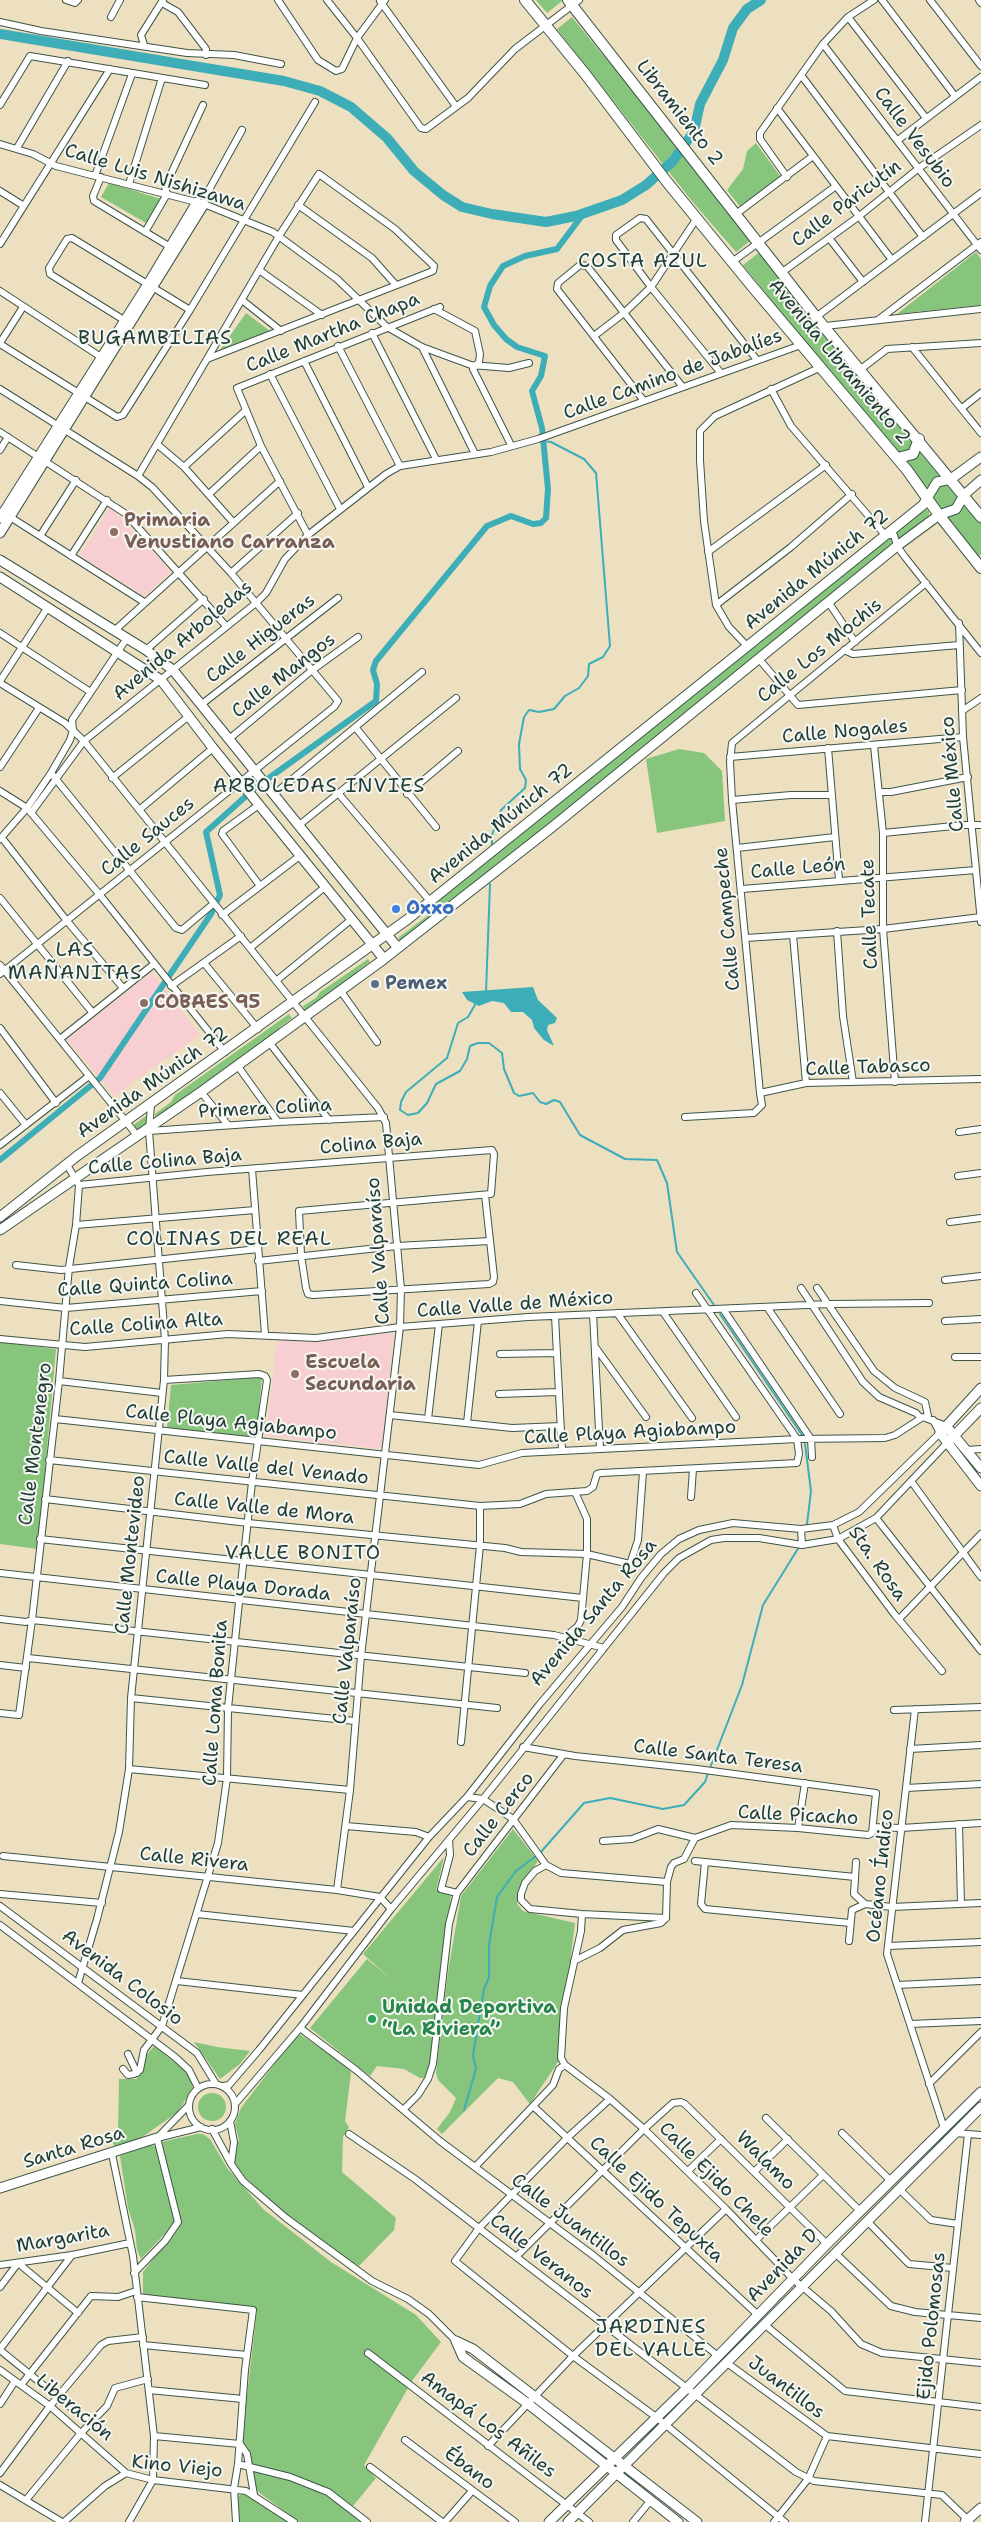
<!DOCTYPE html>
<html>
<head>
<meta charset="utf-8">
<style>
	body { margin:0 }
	canvas { display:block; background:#ede0c0 }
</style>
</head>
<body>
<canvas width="981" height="2522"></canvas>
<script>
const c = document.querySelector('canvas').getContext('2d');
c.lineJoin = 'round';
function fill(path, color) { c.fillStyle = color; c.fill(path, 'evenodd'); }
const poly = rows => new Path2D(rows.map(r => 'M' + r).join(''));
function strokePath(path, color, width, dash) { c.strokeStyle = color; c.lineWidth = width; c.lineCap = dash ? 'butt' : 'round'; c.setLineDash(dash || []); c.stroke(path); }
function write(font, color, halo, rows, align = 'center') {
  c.font = font + ' "Shantell Sans",sans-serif'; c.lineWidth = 4; c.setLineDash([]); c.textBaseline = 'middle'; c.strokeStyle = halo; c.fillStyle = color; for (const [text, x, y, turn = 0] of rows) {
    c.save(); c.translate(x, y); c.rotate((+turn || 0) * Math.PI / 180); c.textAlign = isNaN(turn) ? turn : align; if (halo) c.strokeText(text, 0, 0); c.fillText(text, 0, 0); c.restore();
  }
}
fill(poly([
	[110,507,171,571,145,596,80,556],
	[152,972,200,1035,114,1096,67,1039],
	[394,1333,382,1449,266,1436,277,1339,321,1341]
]), '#f7cfd3');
fill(poly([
	[536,0,562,0,562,1,547,13],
	[572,17,602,54,617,68,754,238,736,252,691,200,557,29],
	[756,143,783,180,742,209,727,190,743,169,747,151],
	[109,183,161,199,146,223,101,197],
	[761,251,914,435,911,454,899,454,820,361,743,265],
	[976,252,981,259,981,305,897,314],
	[246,313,270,331,220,350],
	[923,447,945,476,925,489,905,462,915,459],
	'934 497a12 12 0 1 1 24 0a12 12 0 1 1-24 0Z',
	[967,504,981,522,981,554,978,557,946,517],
	[925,509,929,511,929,519,403,942,399,942,399,937,435,910,440,899],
	[679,749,704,753,722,771,725,821,657,833,646,759],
	[368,959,370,962,359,970,358,973,306,1011,304,1010,303,1006,316,998,320,992],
	[289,1014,292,1018,280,1027,275,1034,156,1121,155,1114,171,1102,175,1095],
	[146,1116,148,1124,138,1131,132,1126],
	[0,1342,56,1349,38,1549,0,1544],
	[262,1377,256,1439,167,1428,171,1385],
	[513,1829,538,1861,519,1889,517,1904,523,1911,575,1923,558,2062,530,2104,513,2082,498,2078,442,2134,437,2129,450,2112,456,2098,438,2080,436,2073,448,1972,461,1896],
	[444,1857,436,1890,451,1896,430,2068,426,2078,420,2078,404,2069,377,2066,370,2076,310,2028,367,1959,392,1980,363,1954],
	[298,2033,347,2066,351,2073,345,2121,349,2127,343,2137,342,2172,396,2218,394,2230,359,2266,340,2255,281,2210,246,2178,231,2158,239,2140,235,2124,241,2108],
	[194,2042,217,2047,250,2051,240,2064,220,2079],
	[154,2046,181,2067,188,2075,193,2088,178,2112,138,2140,116,2148,108,2136,118,2132,119,2079,136,2079,141,2074,146,2056],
	'198 2107a14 14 0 1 1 28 0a14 14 0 1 1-28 0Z',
	[197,2134,203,2134,210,2139,227,2168,263,2209,331,2262,416,2315,441,2342,412,2381,364,2465,376,2478,353,2506,330,2489,295,2475,251,2464,243,2444,246,2404,257,2310,143,2294,143,2272,181,2223,161,2142],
	[151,2145,157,2147,175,2223,141,2259,137,2250,135,2230,128,2208,120,2156],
	[250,2469,289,2479,329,2495,362,2522,299,2522,257,2491],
	[242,2494,267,2505,288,2522,237,2522,237,2497]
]), '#87c57c');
fill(poly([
	[533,987,538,1000,557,1018,555,1023,548,1025,547,1030,554,1046,544,1040,534,1028,532,1020,523,1012,511,1012,504,1003,492,1001,479,1006,467,1000,462,992]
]), '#3dadb8');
strokePath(poly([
	[492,848,492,835,501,810,525,788,526,780,520,769,519,744,524,717,529,710,539,712,554,709,565,696,579,688,588,676,589,664,603,657,610,646,596,473,584,459,551,442,543,441],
	[486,992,490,884],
	[476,1003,468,1017,458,1023,447,1058,406,1092,401,1102,400,1110,408,1115,418,1113,427,1103,436,1084,460,1071,467,1059,470,1046,478,1043,489,1043,502,1053,504,1069,514,1093,519,1096,533,1093,540,1102,546,1104,554,1100,560,1102,580,1135,625,1159,657,1160,667,1183,677,1252,714,1305],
	[720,1314,802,1435],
	[805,1444,811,1491,807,1524],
	[710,1768,742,1685,763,1605,799,1547],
	[540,1853,584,1803,610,1798,663,1809,684,1805,705,1782,708,1773],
	[464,2110,476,2069,473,2055,484,1989,489,1977,489,1945,497,1897,516,1871,536,1856]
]), '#3dadb8', 2);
strokePath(poly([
	[0,1160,100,1078,211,914,220,895,206,832,255,788,376,701,377,684,373,670,376,661,487,526,511,516,533,524,541,523,546,518,548,489,542,428,532,391,541,376,545,356,517,347,506,339,494,325,484,307,490,286,503,266,525,256,557,249,584,213]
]), '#3dadb8', 6);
strokePath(poly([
	[0,34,284,81,320,91,351,107,387,138,414,171,443,195,462,207,492,214,546,222,576,216,622,200,646,185,673,161,694,131,700,104,723,60,733,28,747,9,761,0]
]), '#3dadb8', 10);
const street = poly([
	[66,0,75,3,78,0],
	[278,0,318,60,336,71,342,69,357,38,385,0],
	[327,0,357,38,421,128,426,129,468,98,515,49,579,0],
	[882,0,955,96],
	[930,0,981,66],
	[979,0,981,3],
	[380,1,455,105],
	[162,3,178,12,206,49,206,55],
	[111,17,120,0],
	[848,17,926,118],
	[0,22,41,31,187,53,234,55,281,64],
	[823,44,981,250],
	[144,45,141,35,163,0],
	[801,75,923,237],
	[0,105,30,56,205,85],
	[777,108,892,260],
	[898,140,981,77],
	[0,144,33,154,56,166,204,204,273,232,337,279,387,327,422,347,471,365,509,368,529,363],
	[17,148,68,61],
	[95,176,132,74],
	[101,177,93,196,94,201,172,248],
	[787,177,760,139,760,133,823,44,848,17,874,0],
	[129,184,162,78],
	[0,191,24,206],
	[204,204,205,197,242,130],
	[298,205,372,258,395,284],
	[736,214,813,156],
	[145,232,167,194,165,187,203,105],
	[829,238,863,282],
	[0,244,110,69],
	[732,262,836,186],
	[259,270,322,315],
	[781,273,858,217,919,168,981,125],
	[0,291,104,359],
	[242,300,281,331],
	[434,309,475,331,480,354,479,362,473,369,511,445],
	[816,317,981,193],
	[878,320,981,242],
	[127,322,50,274,49,268,67,239,72,238,190,310],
	[825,326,981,309],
	[372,333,436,459],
	[594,336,624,313,651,287,697,218],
	[0,343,23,307],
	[0,344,117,417,123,415,190,310,315,102],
	[338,346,400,466],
	[422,347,475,454],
	[912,347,981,433],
	[304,361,368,487],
	[861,369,887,349,981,343],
	[720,372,651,287,616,240,616,235,640,218,646,219,757,360],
	[270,374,340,509],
	[0,389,138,476,152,487,231,573,338,701,334,707,0,974],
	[771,389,791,426,885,535,894,535,897,546,905,557,981,653],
	[644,401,557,289,558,283,580,265,587,266,682,386],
	[962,408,981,393],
	[0,432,126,514,226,626],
	[158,445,184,467,233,522],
	[0,450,8,437],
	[184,467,245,411],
	[138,476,207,359,433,271,434,266,395,229,319,174,279,236,207,359],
	[209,494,261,446],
	[7,515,144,602],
	[308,535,261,446,237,388,440,307],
	[40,536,76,480],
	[708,552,826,465],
	[71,556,107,500],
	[231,573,298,513],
	[829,603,855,642],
	[716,605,791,547,852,494],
	[959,623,963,737,981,922],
	[114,631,280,481],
	[0,633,89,691],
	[748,647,729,627,716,605,704,521,700,460,700,431,715,416,819,368],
	[146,650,204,599],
	[844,650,853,654,959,645],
	[759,659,798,705,962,690],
	[0,681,48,607],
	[0,683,65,723,84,741,378,1108,386,1123,401,1289,400,1327,361,1656,350,1790,337,1890],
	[202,704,338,598],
	[962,711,981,698],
	[356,728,436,827],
	[229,739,311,671,358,637],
	[874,746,883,833,883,929,895,1082],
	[828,748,839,880],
	[730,757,963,737],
	[0,767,39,708],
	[51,773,176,928,182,930,213,904],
	[112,778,189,716],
	[0,791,27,808,100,895,225,1052],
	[879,792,891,792,968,777],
	[338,793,430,901],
	[407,794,458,751],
	[273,795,422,672],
	[732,800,791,795,832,795],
	[260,804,223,831,222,834,260,886],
	[139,810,213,748],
	[31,813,84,741,256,603,266,593,285,559,308,535,386,474,400,466,491,452,538,439,801,345],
	[298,826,456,698],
	[883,833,964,825,981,825],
	[2,838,67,921,123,988],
	[0,839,27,808,51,773,70,740,73,730,72,720,127,638],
	[737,848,835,837],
	[742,889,976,870],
	[0,898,92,1012],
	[222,915,301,855],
	[837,931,843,1016,853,1082],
	[793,935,806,1083],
	[746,938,883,929,981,917],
	[250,948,325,887],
	[204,963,258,1029],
	[0,965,136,1134],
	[276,981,352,919],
	[171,986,241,936],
	[340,990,377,1042],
	[0,1028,56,1103],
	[60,1039,154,964],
	[269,1042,329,1120],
	[237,1065,278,1122],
	[201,1092,228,1125],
	[0,1093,26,1125],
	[760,1093,732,800,730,762,732,743,926,583],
	[685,1117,754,1113,762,1105,760,1093,806,1083,981,1079],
	[149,1131,278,1122,384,1117],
	[959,1132,981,1129],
	[0,1145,89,1076],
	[252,1169,265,1334],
	[958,1176,981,1173],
	[79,1185,207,1172,492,1150,494,1154,491,1194,299,1211,301,1255,306,1288,308,1294,313,1295,489,1284,493,1282,494,1277,485,1195],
	[950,1222,981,1218],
	[76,1225,255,1210],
	[258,1261,397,1246,490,1241],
	[16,1265,61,1270,258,1249],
	[945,1280,981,1276],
	[801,1288,863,1382,879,1397,916,1413,921,1418],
	[817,1288,874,1371,895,1388,925,1402,928,1416],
	[0,1301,66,1308,262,1291],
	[767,1307,840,1414],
	[723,1309,811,1439,812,1457],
	[663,1312,736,1417],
	[617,1313,692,1418],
	[593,1314,600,1449],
	[555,1316,562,1451],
	[945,1321,981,1319],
	[0,1339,85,1347,228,1334,316,1338,400,1327,528,1317,830,1304,929,1303],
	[596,1348,646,1417],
	[500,1354,557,1353],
	[955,1357,981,1357],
	[59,1381,162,1393],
	[499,1394,558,1392],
	[390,1415,512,1428,560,1426],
	[55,1419,479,1465,522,1453,797,1439,885,1438,895,1435,923,1417,946,1426],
	[428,1419,439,1324],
	[467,1423,478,1321],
	[967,1450,981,1449],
	[49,1460,480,1506,520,1504,546,1494,587,1491,593,1487,597,1474,601,1473,797,1463,799,1454,797,1439,696,1293],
	[911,1481,981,1577],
	[691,1497,693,1469],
	[45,1499,248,1523,505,1548,521,1552,587,1554,630,1564,638,1540,643,1472],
	[876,1518,981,1651],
	[833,1525,838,1539,895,1615,942,1671],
	[801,1529,802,1545],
	[40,1539,583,1598],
	[0,1573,554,1635,604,1648],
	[900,1618,981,1534],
	[0,1619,26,1622,32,1620,525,1673],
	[565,1637,578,1626,581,1620,587,1554,587,1519,575,1492],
	[28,1658,497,1708],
	[0,1665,26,1668],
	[131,1698,355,1721],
	[915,1709,887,1954,944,2128],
	[894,1710,981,1707],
	[0,1713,19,1715,32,1620,59,1381,69,1267,76,1225,79,1185,67,1165],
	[461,1742,480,1545,480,1506],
	[523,1747,575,1756,697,1769,876,1793,872,1833,868,1835,798,1828,731,1825,695,1838,658,1829,632,1839,603,1841],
	[910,1749,981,1745],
	[129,1769,350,1790],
	[906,1788,981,1784],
	[467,1797,483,1799,513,1819,546,1865,561,1873,667,1882],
	[959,1824,961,1904],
	[346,1826,416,1832,429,1837],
	[873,1827,901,1828,981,1823],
	[798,1828,805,1783],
	[449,1840,450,1855,441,1889,457,1893],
	[3,1856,337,1890,380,1897],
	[695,1861,855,1877],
	[705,1862,701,1904,705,1909,850,1923],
	[856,1862,854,1894,865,1904,892,1907,981,1903],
	[546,1865,535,1871,525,1883,521,1894,521,1900,530,1909,582,1914,666,1918,667,1882,671,1867,674,1863,684,1859,695,1838],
	[0,1894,102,1903],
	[380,1897,391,1909],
	[0,1906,197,2053,216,2084],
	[197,1914,354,1931],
	[582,1914,581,1931,564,2008,561,2058,565,2065,610,2099,644,2129,726,2209,793,2279,831,2311,861,2344,882,2353,981,2363],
	[0,1925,175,2057,189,2070,198,2088],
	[849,1941,852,1910,865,1904],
	[888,1946,981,1942],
	[574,1961,600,1948,623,1930,661,1923,666,1918],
	[177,1981,303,1995],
	[78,1983,97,1919,119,1832,129,1769,131,1698,164,1380,165,1340,149,1131,151,1105],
	[897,1985,981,1981],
	[910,2024,981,2021],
	[300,2028,356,2070,440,2141,594,2256,718,2356],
	[128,2054,137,2073],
	[123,2069,128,2075,134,2074,140,2070,144,2050,162,2026,218,1843,227,1778,228,1708,239,1602,252,1482,267,1380,265,1376,259,1374,164,1380],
	[929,2084,981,2032],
	'189 2107a23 23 0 1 1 46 0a23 23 0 1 1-46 0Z',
	[223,2086,229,2085,259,2050,429,1837,467,1797,539,1705,622,1607,641,1578,661,1554,679,1539,699,1530,733,1523,801,1529,833,1525,859,1512,940,1433,933,1420],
	[610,2099,568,2137,479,2228,455,2261,573,2356,656,2417,785,2522],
	[235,2104,300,2028,391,1909,483,1799,664,1573,679,1558,711,1540,724,1538,759,1538,802,1545,838,1539,876,1518,947,1443],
	[189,2105,157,2138,201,2127],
	[533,2106,758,2315],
	[404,2109,418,2095,428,2079,433,2064,449,1924,457,1893,564,1754],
	[766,2118,860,2211],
	[212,2129,231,2164,234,2142,230,2121],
	[842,2133,891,2181],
	[955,2133,981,2135],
	[349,2134,415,2179,796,2472,814,2481,942,2495,970,2522],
	[112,2154,133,2256,154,2436,153,2480,129,2522],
	[231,2164,243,2181,286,2218,372,2281,408,2299,429,2314,456,2341],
	[475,2167,553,2085,559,2069,565,2065],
	[688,2171,721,2139],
	[754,2172,788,2139],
	[899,2189,931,2220,958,2224],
	[867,2221,909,2264,953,2268],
	[756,2240,823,2175],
	[835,2253,891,2306,915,2312,981,2318],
	[516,2257,644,2129,673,2103,681,2102,685,2104,827,2244],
	[0,2265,72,2255,130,2243],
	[134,2273,165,2241,178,2222,157,2138],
	[0,2287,18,2263,78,2313],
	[137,2297,253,2310,245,2370,238,2464],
	[764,2324,845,2391,981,2407],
	[143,2345,247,2355],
	[0,2349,72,2255],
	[0,2350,90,2423],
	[368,2353,589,2522],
	[727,2363,827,2436,981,2454],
	[0,2370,50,2406,126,2473],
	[21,2385,91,2296,118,2297,136,2291],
	[149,2390,243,2399],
	[0,2404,15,2381],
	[154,2436,240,2444,247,2454,254,2495],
	[405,2440,515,2522],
	[488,2446,573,2356,726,2209],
	[370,2467,442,2522],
	[0,2473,50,2406,101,2345,108,2341,143,2337],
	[0,2485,62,2522],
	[26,2500,81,2433,107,2406,115,2388,148,2379],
	[64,2522,105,2486,126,2473,153,2480,246,2491,294,2522],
	[236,2522,234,2488,238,2464,290,2477,328,2492,367,2522],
	[445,2522,472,2491],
	[633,2522,651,2500],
	[774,2522,808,2479,827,2436],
	[925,2522,968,2134]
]);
const secondary = poly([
	[0,518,148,284,197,202],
	[0,533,204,204],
	[0,560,146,650,173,670,398,948],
	[0,577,161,680,213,748,384,959],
	[0,1217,77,1156,408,919,923,505,937,482,951,479,981,457],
	[0,1230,201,1092,384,959,551,828,897,546,939,515,956,509,964,495,981,480],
	[981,1388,940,1433,981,1486],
	[946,1426,981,1468],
	[952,1438,981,1408],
	[0,2188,157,2138],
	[456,2341,473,2349,697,2522],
	[456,2341,463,2357,527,2403,678,2522],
	[549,2522,688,2387,827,2244,981,2092],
	[568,2522,981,2107],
	[965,2522,981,2508]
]);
const primary = poly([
	[525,0,586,75,667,182,751,285,907,470,939,515,981,568],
	[568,0,816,317,981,517],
	[898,458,913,454,919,439]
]);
strokePath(street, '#3e5549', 8);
strokePath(secondary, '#3e5549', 11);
strokePath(primary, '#3e5549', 12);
strokePath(street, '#fff', 6);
strokePath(secondary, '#fff', 9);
strokePath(primary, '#fff', 10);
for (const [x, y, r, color] of [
	[114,532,5,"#8d6e63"],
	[396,909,5,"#3f7fe0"],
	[375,984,5,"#5c6f8a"],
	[144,1003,5,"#8d6e63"],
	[295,1374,5,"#8d6e63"],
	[372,2019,5,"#2e9e5b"]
]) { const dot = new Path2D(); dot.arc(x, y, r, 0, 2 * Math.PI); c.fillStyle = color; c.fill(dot); strokePath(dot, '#f6f6f2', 2); }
write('19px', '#1f3d34', '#f6f6f2', [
	["Libramiento 2",679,113,52],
	["Calle Vesubio",914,138,53],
	["Calle Luis Nishizawa",155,178,17],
	["Calle Paricutín",847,204,-37],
	["Calle Martha Chapa",333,333,-22],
	["Avenida Libramiento 2",839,362,50],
	["Calle Camino de Jabalíes",673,375,-20],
	["Avenida Múnich 72",817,570,-39],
	["Calle Higueras",261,639,-38],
	["Avenida Arboledas",183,641,-40],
	["Calle Los Mochis",820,651,-39],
	["Calle Mangos",284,676,-38],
	["Calle Nogales",845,732,-5],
	["Calle México",953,774,-95],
	["Avenida Múnich 72",501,824,-39],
	["Calle Sauces",148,837,-39],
	["Calle León",798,869,-5],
	["Calle Tecate",870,914,-92],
	["Calle Campeche",728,919,-95],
	["Calle Tabasco",868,1068,-2],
	["Avenida Múnich 72",153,1083,-35],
	["Primera Colina",265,1109,-3],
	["Colina Baja",371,1144,-5],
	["Calle Colina Baja",165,1162,-5],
	["Calle Valparaíso",379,1251,-94],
	["Calle Quinta Colina",145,1285,-4],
	["Calle Valle de México",515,1305,-4],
	["Calle Colina Alta",146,1325,-4],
	["Calle Playa Agiabampo",231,1423,6],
	["Calle Playa Agiabampo",630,1433,-3],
	["Calle Montenegro",36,1444,-83],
	["Calle Valle del Venado",266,1468,6],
	["Calle Valle de Mora",264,1509,6],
	["Calle Montevideo",131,1555,-84],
	["Sta. Rosa",877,1564,55],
	["Calle Playa Dorada",243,1586,6],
	["Avenida Santa Rosa",594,1613,-50],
	["Calle Valparaíso",348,1651,-84],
	["Calle Loma Bonita",216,1703,-86],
	["Calle Santa Teresa",718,1757,7],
	["Calle Cerco",499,1815,-52],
	["Calle Picacho",798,1816,3],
	["Calle Rivera",194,1860,6],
	["Océano Índico",881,1876,-84],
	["Avenida Colosio",122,1978,37],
	["Santa Rosa",74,2148,-17],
	["Walamo",765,2161,45],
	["Calle Ejido Chele",716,2180,45],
	["Calle Ejido Tepuxta",656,2200,43],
	["Calle Juantillos",570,2221,37],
	["Margarita",63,2239,-10],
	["Calle Veranos",541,2257,38],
	["Avenida D",783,2266,-46],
	["Ejido Polomosas",932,2326,-84],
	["Juantillos",786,2388,37],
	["Liberación",74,2408,39],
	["Amapá Los Añiles",488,2425,37],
	["Kino Viejo",177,2467,6],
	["Ébano",469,2469,37]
]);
write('bold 19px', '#785e54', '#f6f6f2', [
	["Primaria",124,521],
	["Venustiano Carranza",124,543],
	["COBAES 95",154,1003],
	["Escuela",305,1363],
	["Secundaria",305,1385]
], 'left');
write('bold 19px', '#366cbe', '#f6f6f2', [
	["Oxxo",406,909]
], 'left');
write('bold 19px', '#4e5e75', '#f6f6f2', [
	["Pemex",385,984]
], 'left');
write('bold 19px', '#27864d', '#f6f6f2', [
	["Unidad Deportiva",382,2008],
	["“La Riviera”",382,2030]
], 'left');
c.letterSpacing = '1px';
write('20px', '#1f3d34', '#f6f6f2', [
	["COSTA AZUL",643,262],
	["BUGAMBILIAS",155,339],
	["ARBOLEDAS INVIES",319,787],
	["LAS",75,951],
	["MAÑANITAS",75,974],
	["COLINAS DEL REAL",229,1240],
	["VALLE BONITO",303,1554],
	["JARDINES",651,2328],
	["DEL VALLE",651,2351]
]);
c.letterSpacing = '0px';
</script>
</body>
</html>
